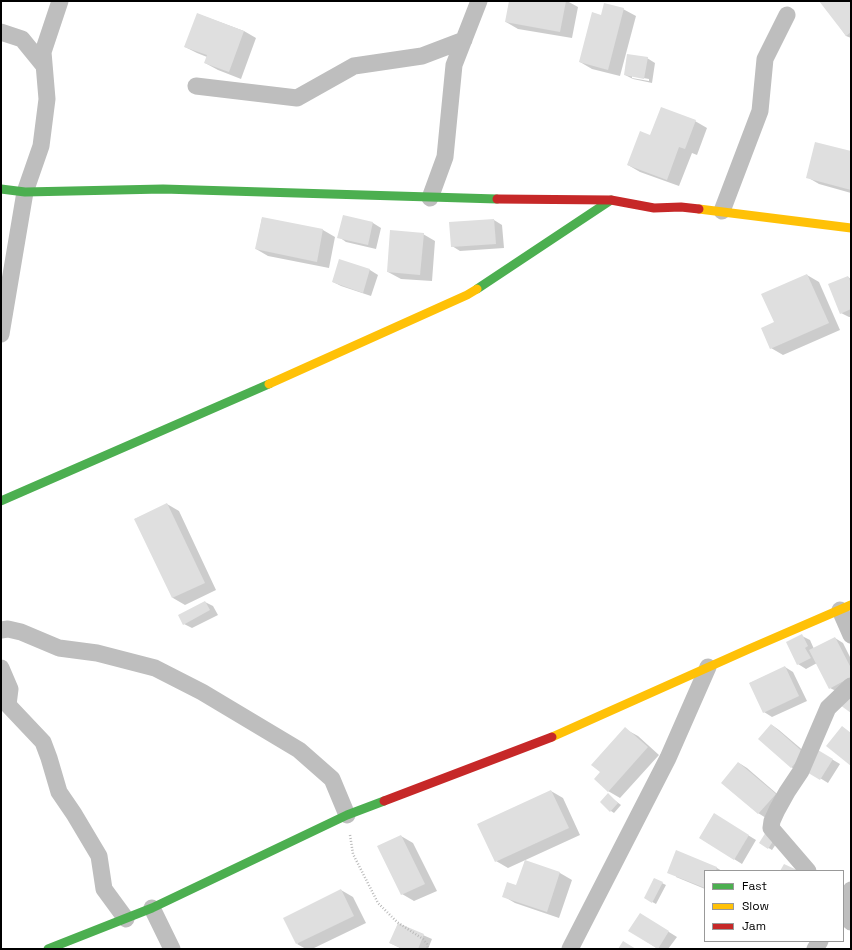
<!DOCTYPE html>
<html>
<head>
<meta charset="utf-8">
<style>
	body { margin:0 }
	#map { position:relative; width:852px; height:950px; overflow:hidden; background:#fff; font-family:"Space Grotesk",sans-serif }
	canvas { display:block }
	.frame { position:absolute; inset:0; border:2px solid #000; pointer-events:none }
	.legend { position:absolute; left:704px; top:870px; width:140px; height:72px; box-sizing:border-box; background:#fff; border:1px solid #999; margin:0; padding:5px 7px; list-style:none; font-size:12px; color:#000 }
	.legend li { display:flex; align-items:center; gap:8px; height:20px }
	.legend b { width:20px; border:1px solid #999 }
</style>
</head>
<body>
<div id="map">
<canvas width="852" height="950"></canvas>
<div class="frame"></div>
<ul class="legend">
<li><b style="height:5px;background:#4caf50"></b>Fast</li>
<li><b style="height:5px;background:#ffc107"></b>Slow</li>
<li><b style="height:5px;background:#c62828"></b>Jam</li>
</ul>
</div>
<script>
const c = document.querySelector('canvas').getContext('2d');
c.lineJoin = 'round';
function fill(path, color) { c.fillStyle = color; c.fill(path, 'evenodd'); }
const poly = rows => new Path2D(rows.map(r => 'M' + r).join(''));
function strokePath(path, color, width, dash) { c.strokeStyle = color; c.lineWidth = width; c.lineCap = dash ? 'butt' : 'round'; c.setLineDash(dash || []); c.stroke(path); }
fill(poly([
	[510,1,567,1,578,7,572,38,518,29,506,22],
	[822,1,851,1,851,38,846,36],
	[623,9,636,16,620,76,592,69,580,62,602,16],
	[198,14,244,31,256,38,241,79,218,70,205,63,207,57,197,53,185,47],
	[647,58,655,63,652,83,633,79,625,75],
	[632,76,649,79,649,81,632,78],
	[695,121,707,128,697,155,692,153,679,186,640,172,628,165,651,136],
	[851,152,851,193,819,184,807,177],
	[344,216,373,223,381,228,376,249,346,242,339,237],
	[262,218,323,230,335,237,329,268,268,256,256,249],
	[494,220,502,225,504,248,460,251,452,246],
	[423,234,435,241,432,281,401,279,388,272],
	[340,260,370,270,378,275,371,296,341,286,333,282],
	[807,275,819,282,840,330,783,355,771,348,775,323],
	[848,277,851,279,851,317,849,317,841,313],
	[167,504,179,511,216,590,185,605,173,598,135,519],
	[205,602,213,606,218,615,192,628,184,624],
	[802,636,810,640,814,649,835,638,843,643,851,659,851,686,838,692,830,688,817,663,806,669,798,664],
	[785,667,793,672,807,701,772,717,764,712,750,683],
	[772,725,779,730,812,758,799,772,791,767],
	[625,729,638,736,659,755,620,798,608,791,601,772],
	[818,751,840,764,828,783,807,770],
	[739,763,747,768,783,799,766,818,758,813],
	[551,791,563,798,580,835,508,868,496,861],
	[608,795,621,805,614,813,611,811],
	[715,815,756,840,742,864,700,838],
	[401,836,413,843,437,891,414,901,402,894],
	[778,841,772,850,760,843],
	[677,852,717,868,722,871,705,871,705,889,676,877],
	[525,861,560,873,572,880,559,918,515,903,503,896,517,887],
	[654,879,666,885,656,904,645,898],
	[341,890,353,897,366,923,312,949,306,949,297,944],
	[648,919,677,937,668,949,658,949,630,931],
	[398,924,432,939,428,949,402,949,390,943]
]), '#0003');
fill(poly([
	[509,1,566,1,560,32,505,22],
	[819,1,851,1,851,32,846,36],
	[604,3,624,8,608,70,579,62,592,12,601,15],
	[197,13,244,31,229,72,204,63,207,55,184,47],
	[627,54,648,57,644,79,624,75],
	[661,107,696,120,685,149,679,147,667,180,627,165,640,131,650,135],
	[815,142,851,151,851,190,806,178],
	[343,215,373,222,368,245,337,238],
	[262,217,323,229,317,262,255,249],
	[494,219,496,244,451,247,449,222],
	[390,230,424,233,420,275,387,272],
	[339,259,370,269,363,293,332,282],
	[807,274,829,323,770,349,761,328,774,322,761,294],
	[848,276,851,283,851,309,840,314,828,284],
	[167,503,205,583,172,598,134,519],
	[205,601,210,610,183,625,178,615],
	[802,634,808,646,805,648,811,658,797,665,786,642],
	[835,637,851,668,851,677,829,689,809,650],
	[785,666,799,696,763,713,749,683],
	[851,691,851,713,840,705],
	[771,724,804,753,791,768,758,739],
	[842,726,851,733,851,766,826,746],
	[625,727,648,747,608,792,594,779,600,772,591,765],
	[818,750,833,759,820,780,805,771],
	[738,762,776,794,758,814,721,783],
	[551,790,569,828,495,862,477,824],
	[608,793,618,803,610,812,600,802],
	[714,813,749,835,734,860,699,838],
	[766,832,775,838,768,849,759,843],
	[401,835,425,884,401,895,377,846],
	[676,850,717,867,716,871,705,871,705,888,667,873],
	[525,860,560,872,547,912,502,897,507,882,516,885],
	[784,864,799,871,780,871],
	[654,878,663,882,652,903,644,898],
	[341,889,354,916,296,944,283,918],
	[640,913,669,931,658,949,628,931],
	[398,923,424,934,418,949,403,949,389,943],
	[623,941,636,949,618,949]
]), '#dfdfdf');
strokePath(poly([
	[350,835,353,854,378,903,397,922,423,939,427,944,428,949]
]), '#b9b9b9', 2.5, [1, 2]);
strokePath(poly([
	[1,32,22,39,44,66],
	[196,86,297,98,354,66,422,56,464,40],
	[430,198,445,157,454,65,479,1],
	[722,211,760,111,765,59,787,15],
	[1,334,25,192,41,146,47,99,43,52,60,1],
	[840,610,851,635],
	[1,630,8,629,21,632,59,648,97,653,155,668,202,692,299,750,332,779,347,815],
	[1,668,10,689,8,705,43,742,49,758,59,792,74,814,99,856,104,889,126,919],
	[808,871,771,828,772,821,777,810,787,792,801,771,828,708,851,686],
	[843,904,851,890],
	[152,908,172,949],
	[843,913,851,922],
	[570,949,668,758,708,667],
	[815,949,820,941]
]), '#bebebe', 17);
strokePath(poly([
	[1,189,25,192,163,189,497,199],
	[477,289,611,200],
	[1,501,269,384],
	[48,949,152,908,347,815,384,801]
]), '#4caf50', 9);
strokePath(poly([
	[699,209,851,228],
	[269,384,467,295,477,289],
	[552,737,749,649,851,605]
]), '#ffc107', 9);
strokePath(poly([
	[497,199,611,200,654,208,681,207,699,209],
	[384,801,552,737]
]), '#c62828', 9);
</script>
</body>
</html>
